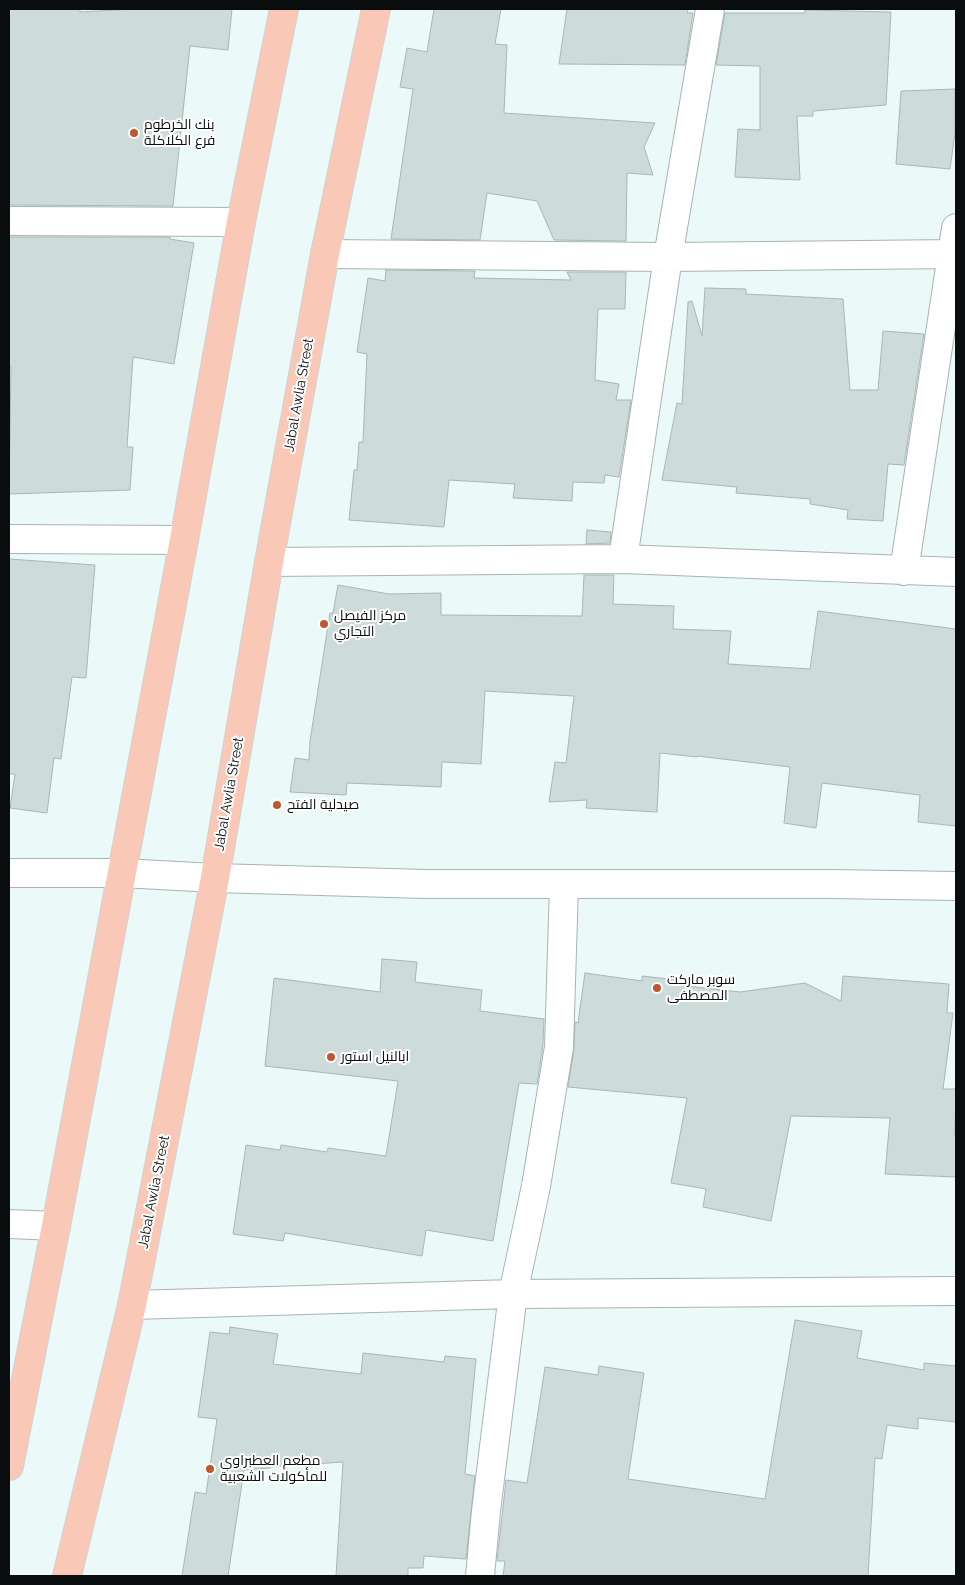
<!DOCTYPE html>
<html>
<head>
<meta charset="utf-8">
<style>
	body { margin:0 }
	#map { position:relative; width:965px; height:1585px; overflow:hidden; background:#ebf9f9; font-family:Raleway,sans-serif }
	canvas { display:block }
	.frame { position:absolute; inset:0; border:10px solid #090d0d; pointer-events:none }
</style>
</head>
<body>
<div id="map">
<canvas width="965" height="1585"></canvas>
<div class="frame"></div>
</div>
<script>
const c = document.querySelector('canvas').getContext('2d');
c.lineJoin = 'round';
function fill(path, color) { c.fillStyle = color; c.fill(path, 'evenodd'); }
const poly = rows => new Path2D(rows.map(r => 'M' + r).join(''));
function strokePath(path, color, width, dash) { c.strokeStyle = color; c.lineWidth = width; c.lineCap = dash ? 'butt' : 'round'; c.setLineDash(dash || []); c.stroke(path); }
function write(font, color, halo, rows, align = 'center') {
  c.font = font + ' Raleway,Cairo,sans-serif'; c.lineWidth = 4; c.setLineDash([]); c.textBaseline = 'middle'; c.strokeStyle = halo; c.fillStyle = color; for (const [text, x, y, turn = 0] of rows) {
    c.save(); c.translate(x, y); c.rotate((+turn || 0) * Math.PI / 180); c.textAlign = isNaN(turn) ? turn : align; if (halo) c.strokeText(text, 0, 0); c.fillText(text, 0, 0); c.restore();
  }
}
const building = poly([
	[9,9,80,9,80,12,133,9,232,9,228,50,190,46,173,206,9,205,9,9],
	[434,9,501,9,495,44,507,45,504,113,655,123,644,147,653,175,627,173,626,241,554,240,537,201,487,193,480,240,391,239,413,89,400,87,407,48,427,52,434,9],
	[567,9,688,9,687,13,693,13,685,65,559,64,567,9],
	[805,10,891,12,886,105,813,111,813,116,797,116,800,180,735,177,738,129,760,130,760,66,716,65,725,13,805,13,805,10],
	[955,89,955,133,950,169,896,164,901,91,955,89],
	[9,237,170,237,170,239,194,243,174,364,133,357,127,447,133,447,130,490,9,494,11,366,9,366,9,237],
	[386,270,475,271,474,278,571,280,567,272,626,272,625,309,598,309,595,380,619,384,616,400,631,400,619,477,605,475,604,483,573,482,572,501,513,498,515,484,449,480,444,527,349,520,354,470,357,470,359,442,363,442,367,354,357,352,368,278,385,281,386,270],
	[705,288,746,289,746,294,843,299,850,390,878,390,883,331,924,334,904,465,888,464,883,521,847,519,848,510,810,504,810,499,736,493,737,487,662,480,677,403,682,404,688,302,692,301,702,336,705,288],
	[587,530,611,532,610,543,586,544,587,530],
	[9,559,95,565,86,678,72,677,61,759,54,758,47,813,10,808,15,774,9,774,9,559],
	[584,575,614,575,613,604,674,606,673,629,731,631,728,664,810,669,818,611,956,629,956,826,918,822,920,795,822,783,816,828,784,823,790,767,697,756,697,757,660,753,657,812,586,808,587,800,549,802,555,762,566,763,574,696,485,691,481,764,442,762,441,787,347,783,346,795,290,792,295,758,309,760,310,741,330,613,333,613,338,585,389,594,441,593,441,615,582,616,584,575],
	[382,959,417,962,415,982,482,990,480,1011,544,1019,543,1045,537,1084,519,1083,493,1241,426,1230,422,1256,285,1233,283,1241,233,1234,246,1145,280,1150,281,1145,327,1152,328,1148,386,1156,398,1081,265,1066,274,978,380,992,382,959],
	[585,973,642,981,642,976,678,980,677,985,740,992,805,983,841,1001,843,976,949,984,947,1013,953,1013,943,1089,956,1089,955,1135,956,1135,956,1177,885,1174,890,1118,791,1116,771,1221,703,1207,706,1189,671,1183,687,1098,568,1087,574,1049,575,1022,578,1023,585,973],
	[795,1320,862,1331,857,1358,924,1370,924,1363,956,1366,956,1422,918,1418,918,1429,887,1425,882,1459,875,1458,868,1576,503,1576,505,1561,497,1561,506,1480,527,1483,545,1367,598,1375,599,1366,644,1373,628,1479,765,1499,795,1320],
	[230,1327,278,1334,273,1364,361,1374,363,1353,444,1362,445,1356,476,1359,465,1474,475,1476,466,1559,424,1556,423,1568,408,1568,408,1576,336,1576,343,1462,270,1467,270,1468,244,1470,228,1576,182,1576,195,1492,206,1494,217,1419,198,1417,210,1332,229,1334,230,1327]
]);
fill(building, '#cddbdb');
strokePath(building, '#a8b6b6', 1);
const minor = poly([
	[9,221,241,222],
	[325,254,668,257,956,254],
	[9,539,184,540],
	[623,559,668,257,710,9],
	[269,562,623,559,956,572],
	[904,571,956,228],
	[9,873,122,873,215,878,425,884,831,884,956,886],
	[9,1224,56,1226],
	[132,1305,513,1294,956,1291],
	[480,1576,486,1511,513,1294,536,1186,559,1047,564,885]
]);
const major = poly([
	[9,1466,56,1226,184,540,241,222,284,9],
	[67,1576,132,1305,215,878,269,562,325,254,376,9]
]);
strokePath(minor, '#a7b4b4', 30);
strokePath(major, '#d3d3d3', 30);
strokePath(minor, '#fff', 28);
strokePath(major, '#f9c8b6', 28);
for (const [x, y, r, color] of [
	[134,133,5,"#be572d"],
	[324,624,5,"#be572d"],
	[277,805,5,"#be572d"],
	[657,988,5,"#be572d"],
	[331,1057,5,"#be572d"],
	[210,1469,5,"#be572d"]
]) { const dot = new Path2D(); dot.arc(x, y, r, 0, 2 * Math.PI); c.fillStyle = color; c.fill(dot); strokePath(dot, '#fff', 2); }
write('14px', '#090d0d', '#fff', [
	["بنك الخرطوم",144,125],
	["فرع الكلاكلة",144,141],
	["مركز الفيصل",334,616],
	["التجاري",334,632],
	["صيدلية الفتح",287,805],
	["سوبر ماركت",667,980],
	["المصطفى",667,996],
	["ابالنيل استور",341,1057],
	["مطعم العطبراوي",220,1461],
	["للمأكولات الشعبية",220,1477]
], 'left');
write('14px', '#090d0d', '#fff', [
	["Jabal Awlia Street",299,395,-80],
	["Jabal Awlia Street",229,794,-80],
	["Jabal Awlia Street",154,1192,-79]
]);
</script>
</body>
</html>
